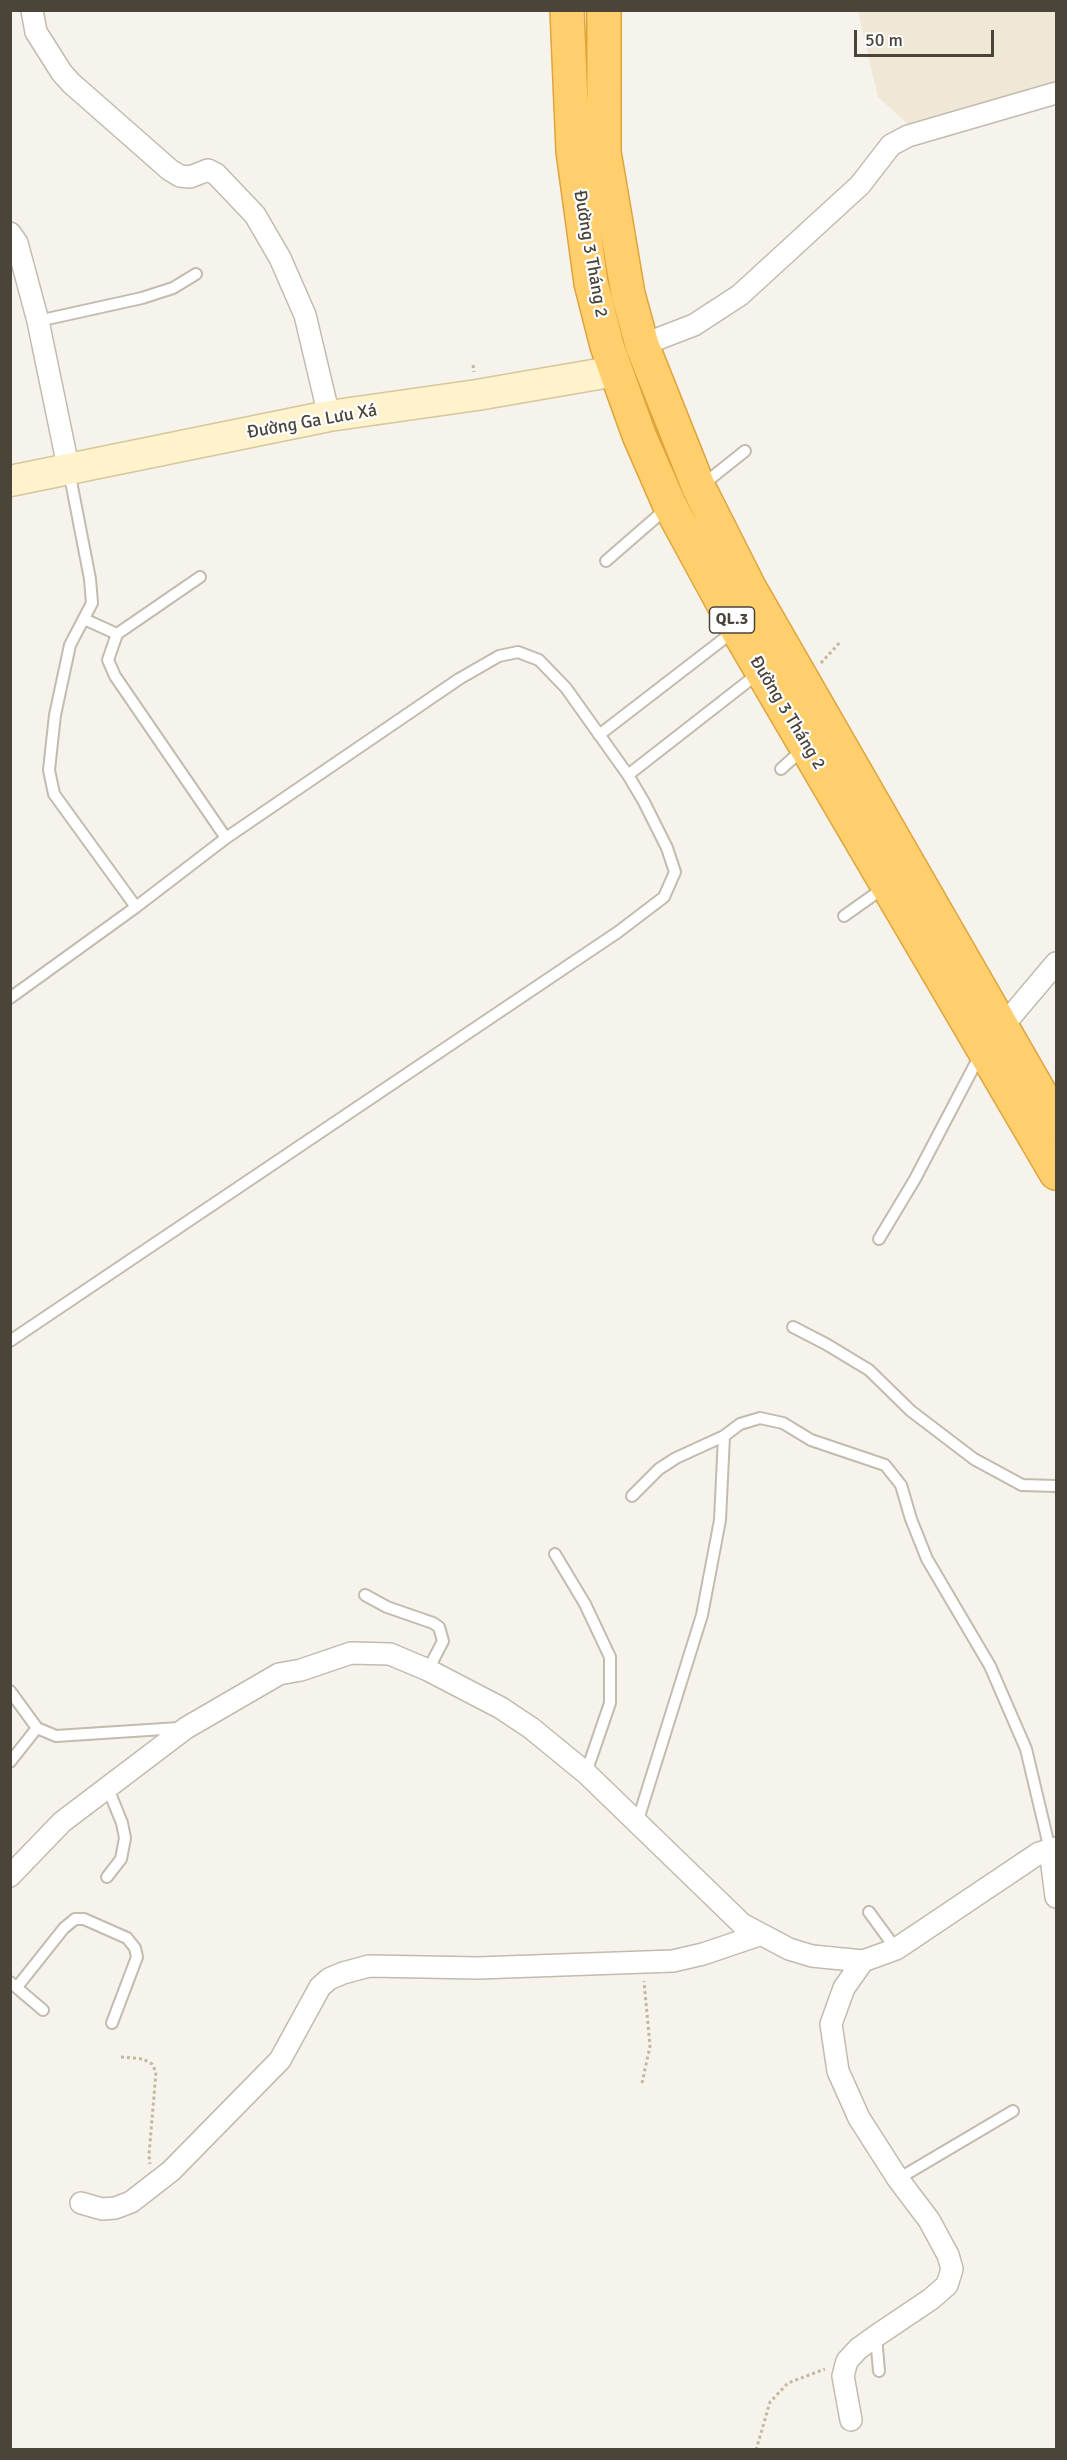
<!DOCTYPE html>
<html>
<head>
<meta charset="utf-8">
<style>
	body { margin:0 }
	#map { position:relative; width:1067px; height:2460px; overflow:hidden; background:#f6f3ec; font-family:Signika,sans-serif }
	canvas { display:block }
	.frame { position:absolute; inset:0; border:12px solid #4b4439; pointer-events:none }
	.scale { position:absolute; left:854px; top:30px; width:140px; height:27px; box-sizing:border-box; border:3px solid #4b4439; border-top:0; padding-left:8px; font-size:18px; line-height:21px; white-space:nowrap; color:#4b4439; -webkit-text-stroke:4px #fff; paint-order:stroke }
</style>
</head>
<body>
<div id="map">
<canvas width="1067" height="2460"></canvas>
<div class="frame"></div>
<div class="scale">50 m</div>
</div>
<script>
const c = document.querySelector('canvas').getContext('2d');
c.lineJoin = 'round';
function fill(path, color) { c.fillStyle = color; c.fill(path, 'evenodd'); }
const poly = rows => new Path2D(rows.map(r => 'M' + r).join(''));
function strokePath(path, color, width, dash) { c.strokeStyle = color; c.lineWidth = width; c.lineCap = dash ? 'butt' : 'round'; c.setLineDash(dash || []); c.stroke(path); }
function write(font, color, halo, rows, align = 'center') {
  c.font = font + ' Signika,sans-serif'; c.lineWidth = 4.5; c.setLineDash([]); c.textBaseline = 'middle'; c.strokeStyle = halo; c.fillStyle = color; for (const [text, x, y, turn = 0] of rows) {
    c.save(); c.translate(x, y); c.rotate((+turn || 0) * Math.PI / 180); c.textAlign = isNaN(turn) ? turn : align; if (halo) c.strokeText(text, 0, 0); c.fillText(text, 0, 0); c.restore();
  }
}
fill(poly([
	[858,11,1056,11,1056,82,909,125,878,97]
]), '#efe8d6');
const lane = poly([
	[38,321,142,298,173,288,196,274],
	[701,486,745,451],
	[606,561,667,508],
	[200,577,117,634,108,660,115,676,226,838],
	[84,619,117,634],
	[599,735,734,631],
	[781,769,802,750],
	[628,775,760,672],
	[844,916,885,887],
	[10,998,136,907],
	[879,1239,915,1179,981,1053],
	[793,1327,826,1344,869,1370,911,1411,974,1459,1022,1485,1056,1486],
	[10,1341,618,932,664,897,675,872,667,848,644,802,628,775,566,688,539,660,518,652,499,656,459,679,226,838,136,907,54,794,49,770,55,715,70,645,92,603,90,579,69,471],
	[632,1496,659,1469,676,1458,724,1436,740,1424,760,1418,783,1423,811,1440,885,1465,901,1485,911,1519,927,1559,990,1666,1026,1749,1050,1850],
	[555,1554,585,1604,610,1657,610,1703,586,1773],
	[365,1595,387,1607,433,1623,439,1627,443,1641,428,1670],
	[10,1691,37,1728,56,1736,179,1728],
	[10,1762,37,1728],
	[637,1823,702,1615,720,1520,724,1436],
	[107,1877,121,1859,125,1838,122,1823,107,1786],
	[869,1912,896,1949],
	[10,1982,43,2010],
	[17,1987,64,1928,75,1919,84,1919,127,1938,135,1948,137,1957,112,2023],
	[898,2179,1013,2111],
	[876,2336,879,2371]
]);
const street = poly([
	[32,10,36,32,62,73,71,83,170,170,180,176,190,177,208,170,216,174,255,215,280,258,305,315,329,416],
	[10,233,17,243,38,321,69,471],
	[642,345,694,325,740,295,860,185,891,145,908,136,1056,93],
	[1002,1027,1056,963],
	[1050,1850,1056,1897],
	[10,1876,62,1822,186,1728,279,1674,301,1670,351,1653,390,1654,428,1670,501,1708,531,1728,586,1773,742,1924,789,1949,812,1956,863,1961,896,1949,1039,1853,1056,1848],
	[81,2203,102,2209,115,2208,131,2202,171,2171,280,2060,320,1987,329,1979,343,1973,369,1966,478,1968,673,1961,703,1954,759,1935],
	[851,2420,843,2376,847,2361,858,2349,876,2336,931,2299,947,2285,952,2269,948,2255,929,2220,898,2179,859,2118,838,2071,831,2024,844,1988,863,1961]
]);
const secondary = poly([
	[10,481,329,416,477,395,616,371]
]);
const highway = poly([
	[567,10,573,151,591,283,607,346,639,435,670,506,737,629,1056,1173],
	[604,10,604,152,628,294,642,345,699,488,750,589,1056,1121]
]);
strokePath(lane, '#c2bbae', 14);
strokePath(street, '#c2bbae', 24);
strokePath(secondary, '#d6c79b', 33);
strokePath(highway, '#e0a43c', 36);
strokePath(poly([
	[473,365,474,372],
	[821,663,841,641],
	[121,2057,143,2059,152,2064,156,2072,149,2155,150,2164],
	[642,2083,650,2046,644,1981],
	[756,2450,770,2402,788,2383,825,2369]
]), '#c4b79f', 3, [3, 3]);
strokePath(lane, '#fff', 10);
strokePath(street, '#fff', 21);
strokePath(secondary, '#fff3cd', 30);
strokePath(highway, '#ffcf6e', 33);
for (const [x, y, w] of [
	[732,620,45]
]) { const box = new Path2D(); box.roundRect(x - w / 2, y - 13, w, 26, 4.5); c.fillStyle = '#fff'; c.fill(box); strokePath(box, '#4b4439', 1.5); }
write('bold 16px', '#4b4439', null, [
	["QL.3",732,620]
]);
write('18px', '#4b4439', '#fff', [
	["Đường 3 Tháng 2",590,254,80],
	["Đường Ga Lưu Xá",312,422,-10],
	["Đường 3 Tháng 2",787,713,59]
]);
</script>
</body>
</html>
